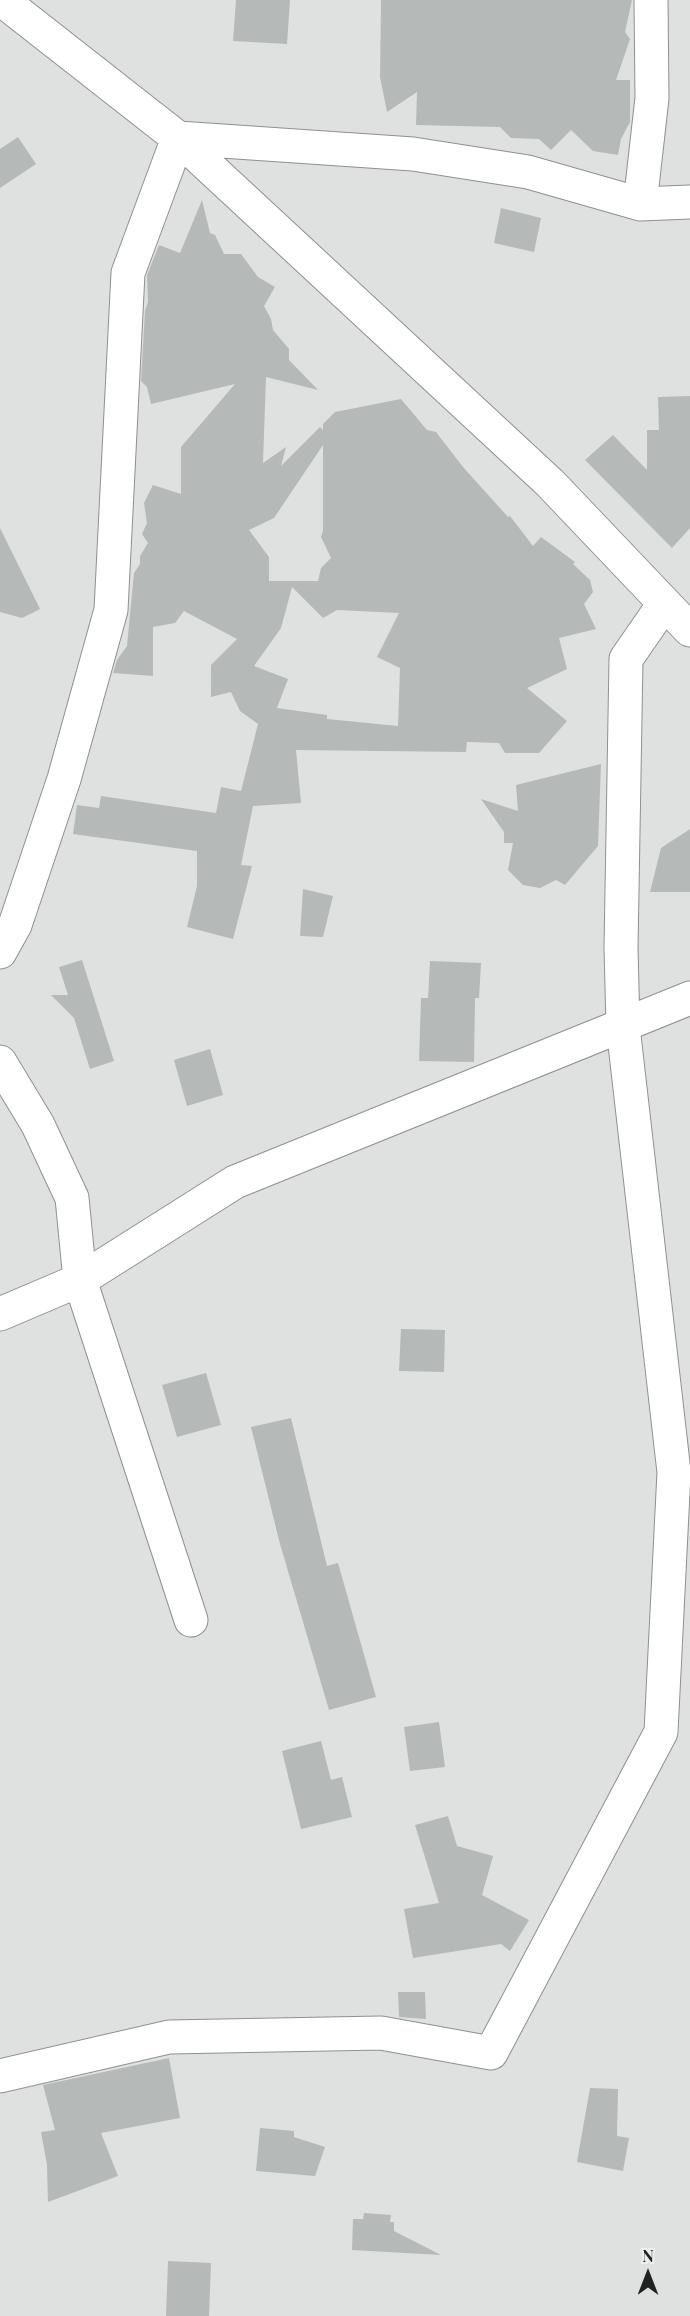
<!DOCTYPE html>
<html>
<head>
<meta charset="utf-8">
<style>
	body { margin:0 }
	#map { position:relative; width:690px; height:2316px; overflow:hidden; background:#dee1e0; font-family:"Playfair Display",serif }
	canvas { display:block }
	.north { position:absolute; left:618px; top:2244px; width:60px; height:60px; -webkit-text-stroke:4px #ebefed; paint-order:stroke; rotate:0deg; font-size:16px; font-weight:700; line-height:24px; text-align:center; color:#202221 }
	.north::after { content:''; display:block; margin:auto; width:21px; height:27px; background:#202221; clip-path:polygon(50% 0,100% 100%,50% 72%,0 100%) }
</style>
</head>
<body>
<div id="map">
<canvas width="690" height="2316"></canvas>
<div class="north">N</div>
</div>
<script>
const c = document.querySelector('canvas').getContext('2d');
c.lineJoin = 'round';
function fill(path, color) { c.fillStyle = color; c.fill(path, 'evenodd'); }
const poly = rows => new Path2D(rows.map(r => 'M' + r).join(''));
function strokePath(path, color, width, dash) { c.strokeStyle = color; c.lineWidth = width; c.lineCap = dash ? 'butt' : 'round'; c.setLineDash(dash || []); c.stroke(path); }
fill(poly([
	[236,0,290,0,287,44,233,41],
	[381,0,632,0,625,32,630,39,616,80,630,80,630,122,621,139,618,155,593,151,571,130,551,150,539,139,511,138,500,127,416,125,417,92,387,112,380,77],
	[18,137,36,164,0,188,0,149],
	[202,200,210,233,215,235,224,254,241,254,258,277,275,287,264,306,271,319,273,330,289,349,289,360,318,390,266,377,263,463,286,447,281,466,320,427,323,430,323,424,335,412,401,399,427,430,436,432,463,467,508,517,510,516,533,546,541,537,575,562,573,564,590,580,593,592,584,604,596,629,559,638,567,669,527,688,567,721,539,753,505,753,499,743,467,742,466,752,296,750,301,803,253,806,241,865,252,866,233,939,187,927,197,886,197,851,73,834,77,805,99,808,101,796,216,813,221,787,241,791,258,724,240,711,231,692,211,697,211,665,237,639,184,611,175,623,153,627,153,676,113,673,117,660,127,646,134,573,140,564,140,556,148,543,142,534,147,523,144,503,153,485,181,494,181,447,235,384,151,404,147,387,141,381,145,311,148,302,147,275,159,245,180,253],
	[323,445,323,531,321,537,331,558,321,568,318,581,269,581,269,557,249,530,274,518],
	[292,587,323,618,337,610,399,613,377,657,400,668,398,726,327,719,327,715,277,708,288,679,254,666,281,628],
	[501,208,541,218,534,252,494,243],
	[690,396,690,528,672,548,585,460,613,435,647,470,647,430,659,430,658,397],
	[0,528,40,609,22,618,0,612],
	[601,764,598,846,565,885,556,880,540,888,523,885,508,870,513,843,504,843,504,832,481,799,518,811,516,785],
	[690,829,690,892,650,892,661,848],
	[303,889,333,896,323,937,300,936],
	[82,960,114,1061,90,1069,74,1018,51,995,68,995,59,967],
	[430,961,481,963,479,998,475,998,474,1062,419,1061,421,998,428,998],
	[210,1049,223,1095,187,1106,174,1060],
	[401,1329,445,1330,444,1372,399,1371],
	[206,1373,221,1425,177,1437,162,1385],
	[291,1418,327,1566,338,1563,376,1697,329,1710,280,1544,251,1427],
	[439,1722,445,1767,410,1771,404,1727],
	[321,1741,331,1780,342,1777,352,1817,301,1829,282,1751],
	[448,1816,457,1846,493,1856,482,1895,529,1920,510,1951,501,1944,413,1958,404,1909,439,1903,415,1825],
	[398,1992,425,1992,426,2019,399,2017],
	[169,2058,180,2118,101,2133,118,2176,48,2202,47,2165,41,2132,55,2130,43,2085],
	[590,2088,618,2089,617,2136,629,2138,623,2171,577,2162],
	[260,2128,294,2131,294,2137,325,2147,315,2176,256,2171],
	[364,2213,391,2215,390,2222,394,2222,394,2231,441,2255,352,2250,353,2219,363,2219],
	[168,2261,211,2263,209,2316,166,2316]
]), '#b5b9b7');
const street = poly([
	[2,0,178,138,550,483,690,630],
	[178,138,413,154,528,172,640,204,690,202],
	[640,204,652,98,651,0],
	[0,952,15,925,64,779,111,610,128,273,178,138],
	[0,1062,38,1125,72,1198,80,1280,191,1620],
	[0,1314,80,1280,235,1182,690,998],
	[0,2076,169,2037,381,2033,491,2053,661,1732,674,1472,623,1027,621,948,626,659,664,604]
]);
strokePath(street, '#8e918f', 35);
strokePath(street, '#fff', 33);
</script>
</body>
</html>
